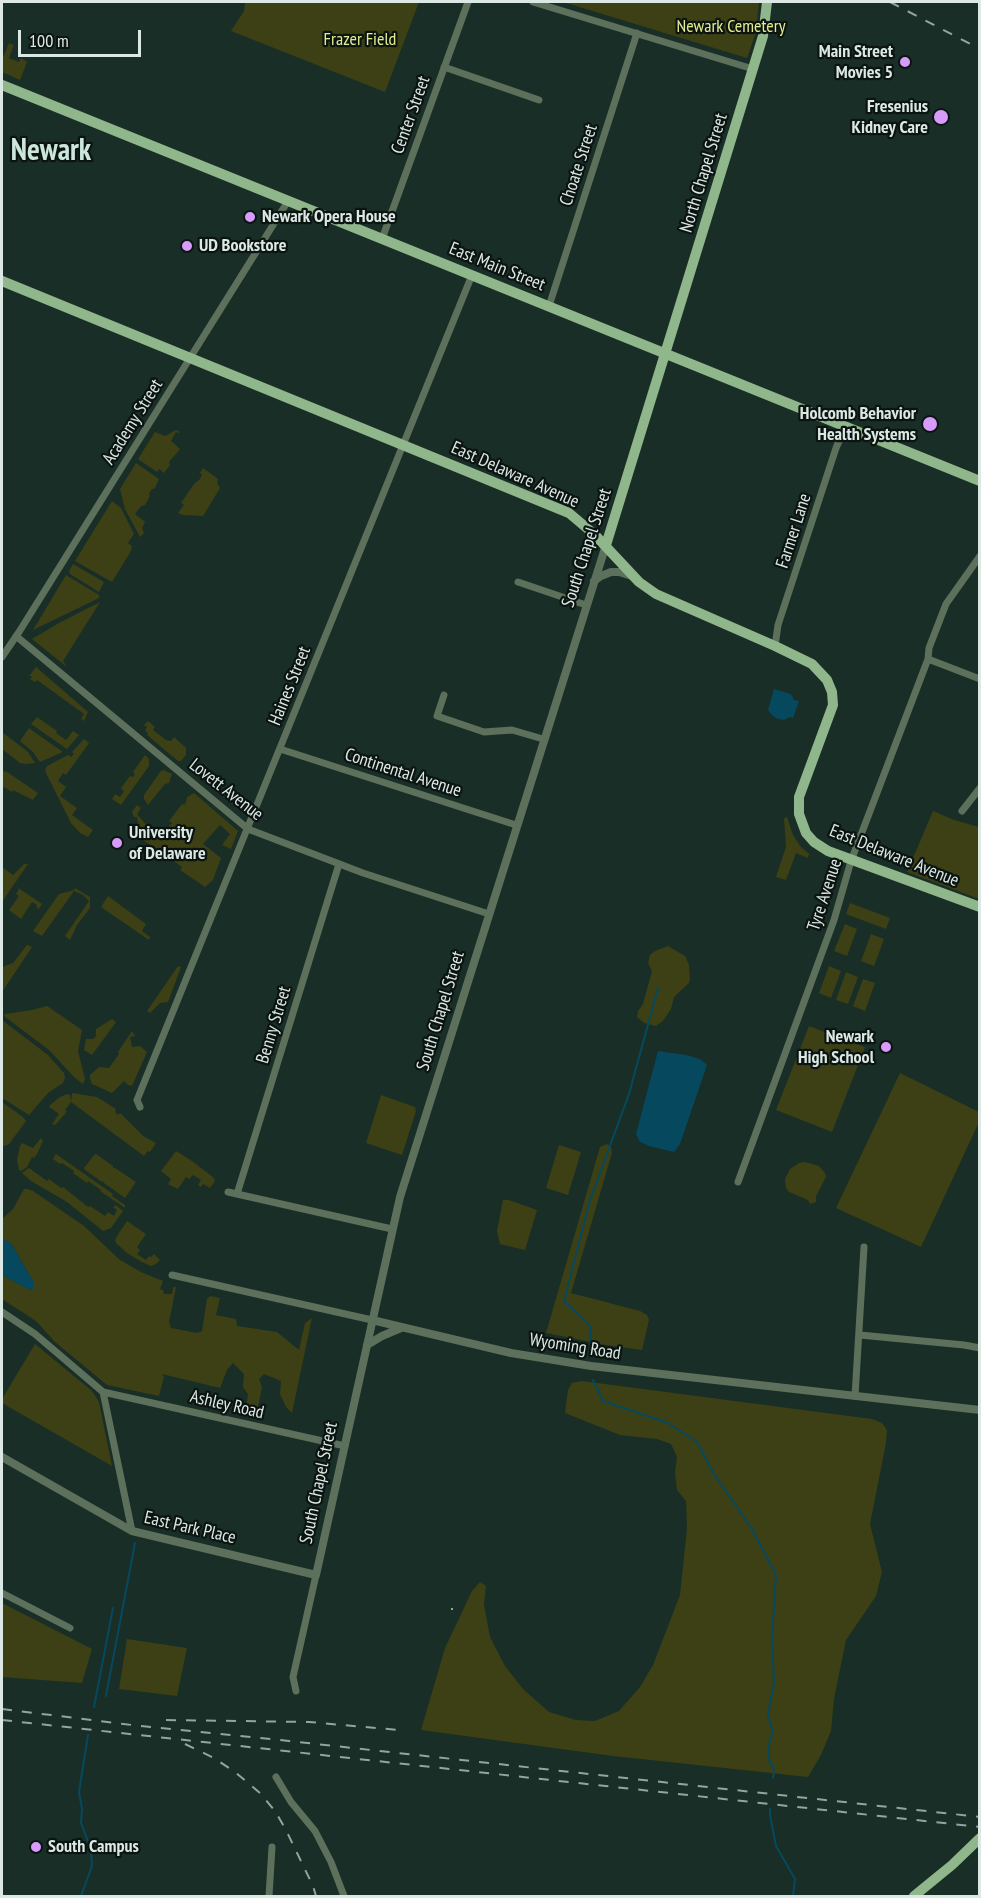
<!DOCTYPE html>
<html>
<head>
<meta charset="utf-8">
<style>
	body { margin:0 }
	#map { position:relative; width:981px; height:1898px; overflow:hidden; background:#192e27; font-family:"PT Sans Narrow",sans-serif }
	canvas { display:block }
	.frame { position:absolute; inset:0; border:3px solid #dbe8e3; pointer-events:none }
	.scale { position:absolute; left:18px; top:30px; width:123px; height:27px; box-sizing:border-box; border:3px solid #dbe8e3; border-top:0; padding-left:8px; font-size:18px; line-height:21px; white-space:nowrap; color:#dbe8e3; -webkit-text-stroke:4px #0b1411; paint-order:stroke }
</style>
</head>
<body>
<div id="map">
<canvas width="981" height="1898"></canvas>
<div class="frame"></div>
<div class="scale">100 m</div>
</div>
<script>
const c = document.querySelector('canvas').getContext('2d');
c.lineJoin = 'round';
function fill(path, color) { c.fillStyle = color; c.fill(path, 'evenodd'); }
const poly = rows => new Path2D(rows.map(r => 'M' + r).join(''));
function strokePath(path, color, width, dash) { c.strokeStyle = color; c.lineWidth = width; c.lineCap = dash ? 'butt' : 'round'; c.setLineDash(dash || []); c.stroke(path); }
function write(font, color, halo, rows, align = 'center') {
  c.font = font + ' "PT Sans Narrow",sans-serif'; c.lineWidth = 4.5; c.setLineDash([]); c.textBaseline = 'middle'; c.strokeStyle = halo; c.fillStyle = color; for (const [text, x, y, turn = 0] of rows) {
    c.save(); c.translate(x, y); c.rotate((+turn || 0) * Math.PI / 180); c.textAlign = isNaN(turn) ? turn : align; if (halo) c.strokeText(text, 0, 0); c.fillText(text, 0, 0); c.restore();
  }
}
fill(poly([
	[245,2,419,2,385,92,231,31,244,11],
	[563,2,759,2,756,32,747,58],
	[9,43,14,45,9,58,19,62,21,58,27,62,20,80,2,72,2,60],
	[176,430,180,432,179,433,176,432,171,441,180,449,169,462,170,465,164,473,159,469,157,472,138,459,155,432,165,436],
	[136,463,159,479,155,488,151,490,149,494,150,496,145,505,141,506,135,514,145,522,142,528,144,533,140,537,125,509,120,489],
	[203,468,218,479,217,483,220,488,203,516,183,515,178,513,184,505,181,503,194,484,199,480,202,475,200,473],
	[112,501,121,508,134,534,128,543,132,546,131,551,112,582,75,561],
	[73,564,104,582,99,592,70,574,69,571],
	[66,575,99,595,99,598,33,630],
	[100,602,63,661,67,667,32,639,59,623],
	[36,667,88,712,84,721,81,719,84,714,37,680,35,682,30,679,32,676,29,676],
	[37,717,57,731,56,733,66,740,73,731,79,735,67,749,31,724],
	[148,721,155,727,153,730,166,740,171,741,174,737,186,748,186,755,181,761,178,761,147,735,148,733,145,731,147,727,144,725],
	[29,728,37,734,63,752,40,762,33,752,20,741],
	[2,732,28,752,35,763,25,764,20,763,2,749],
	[84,739,89,743,66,775,63,773,58,781,66,787,60,796,77,808,72,815,93,830,88,837,80,833,71,823,45,771,47,766,68,755,71,757,74,754,72,752],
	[145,755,149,759,149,766,121,805,112,799,115,794,120,797,124,791,121,788,130,776,133,777,135,774,133,772],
	[163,770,172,774,169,783,165,784,148,805,144,799,144,795,160,772],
	[2,771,7,772,38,793,33,800,13,790,12,792,4,787,2,790],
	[194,793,238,831,231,849,222,845,230,834,220,825,203,844,221,858,213,880,205,887,180,870,182,867,130,831,139,829,137,817,134,817,132,812,137,805,141,808,137,814,150,829,159,837,172,823,169,821,182,804,184,805,186,802,187,797],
	[933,811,954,820,979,827,979,899,907,872],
	[787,817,793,835,800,846,809,854,808,858,796,853,786,880,776,877,786,847,784,818],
	[24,864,28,864,2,902,2,867,13,875],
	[17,887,42,904,38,910,36,904,32,902,21,919,9,910,19,896,16,894,19,889],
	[75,888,90,897,90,908,77,925,70,940,65,936,89,901,83,895,74,891,42,936,33,931,59,894,74,890],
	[108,896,146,924,142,931,150,937,149,940,101,907],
	[850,903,890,918,886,929,846,914],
	[845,924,857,929,847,956,834,951],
	[871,934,884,939,874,966,861,961],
	[27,945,32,947,2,992,2,967,13,963],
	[668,946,685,956,689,965,690,978,689,983,674,997,671,1009,663,1021,656,1026,644,1023,637,1017,638,1011,643,1004,652,971,648,963,650,955,655,951],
	[178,966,181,967,168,1002,160,1003,150,1013,147,1011],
	[829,966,841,971,831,998,819,993],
	[846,972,858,977,848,1004,836,1000],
	[863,979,875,983,865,1011,853,1006],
	[47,1006,82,1030,78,1051,85,1079,83,1084,75,1078,49,1050,4,1016,5,1014,32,1010],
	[112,1019,116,1022,92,1055,84,1050,86,1039,93,1039,96,1036,96,1029],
	[2,1020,48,1055,64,1073,65,1078,63,1083,48,1093,29,1115,2,1098],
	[809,1026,865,1047,832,1132,776,1110],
	[132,1031,135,1036,130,1037,132,1047,140,1046,147,1052,132,1086,128,1085,124,1081,112,1093,92,1084,90,1078,90,1075,99,1067,109,1068,119,1054,118,1052],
	[900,1073,979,1112,979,1122,921,1247,836,1208],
	[72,1093,97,1097,116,1109,115,1112,118,1115,120,1113,143,1136,156,1143,150,1152,148,1151,144,1156,71,1102,65,1110,67,1111,65,1114,55,1125,52,1124,59,1114,49,1107,50,1105,60,1097,67,1094,70,1095,71,1102],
	[381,1095,415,1107,416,1111,402,1155,366,1143],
	[2,1102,23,1117,26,1121,9,1144,2,1147],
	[41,1138,43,1141,37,1154,34,1158,32,1157,27,1167,21,1171,19,1170,17,1160,20,1146,22,1143,33,1148],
	[607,1144,611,1147,612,1153,571,1293,640,1311,647,1315,649,1320,642,1350,606,1345,546,1333,600,1147],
	[559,1145,581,1152,568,1195,546,1188],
	[176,1151,192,1161,214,1178,215,1181,210,1188,203,1184,201,1187,198,1185,201,1180,193,1175,189,1179,186,1177,178,1189,168,1184,171,1179,161,1171],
	[56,1154,113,1194,112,1196,125,1205,125,1208,100,1191,101,1190,88,1181,87,1183,73,1173,74,1171,62,1163,60,1164,53,1159],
	[96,1154,113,1166,113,1168,115,1168,136,1182,125,1198,104,1183,103,1181,102,1182,85,1170,84,1168,94,1155],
	[805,1162,819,1166,825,1173,826,1177,816,1196,816,1202,810,1204,808,1200,789,1192,786,1188,785,1179,790,1169,799,1163],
	[29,1168,47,1181,49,1179,61,1188,63,1187,88,1207,90,1206,105,1216,108,1212,114,1216,117,1210,113,1207,116,1205,123,1211,111,1228,103,1231,67,1202,31,1181,22,1173],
	[24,1189,28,1189,33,1191,84,1226,120,1260,143,1273,163,1281,160,1289,163,1290,164,1294,172,1294,173,1287,176,1287,169,1322,171,1328,197,1333,202,1331,207,1299,210,1296,220,1298,216,1315,236,1319,237,1326,277,1332,299,1350,305,1323,312,1318,292,1413,286,1407,280,1394,281,1381,264,1374,259,1379,262,1387,258,1407,254,1412,246,1410,248,1394,243,1387,244,1374,233,1363,227,1370,220,1388,162,1374,164,1377,159,1396,107,1385,55,1342,36,1321,2,1299,2,1275,31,1290,33,1281,12,1245,2,1239,2,1218,3,1218,13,1209],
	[503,1200,509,1200,537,1210,525,1250,500,1244,497,1231],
	[127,1221,146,1234,137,1247,140,1250,137,1254,146,1260,149,1256,151,1257,154,1254,160,1260,156,1264,151,1266,142,1262,127,1253,117,1244,115,1241,117,1236],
	[35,1344,91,1390,96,1397,99,1402,112,1466,2,1403,2,1399],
	[582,1381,872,1419,882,1423,887,1430,886,1443,870,1524,882,1572,876,1596,846,1640,834,1699,831,1731,821,1755,808,1777,613,1756,421,1730,445,1648,472,1591,480,1582,486,1586,484,1605,490,1637,505,1666,523,1689,549,1712,576,1720,595,1721,619,1711,640,1687,653,1665,680,1595,687,1528,686,1501,677,1490,675,1472,677,1457,671,1444,657,1439,620,1435,565,1413,568,1390,572,1383],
	[2,1603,92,1649,82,1683,2,1677],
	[127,1639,187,1648,177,1696,119,1689]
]), '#3c4014');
fill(poly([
	[774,689,791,694,794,700,799,701,793,718,790,717,784,720,778,719,773,716,768,710],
	[658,1051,686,1055,700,1059,707,1065,680,1144,674,1152,649,1146,640,1142,636,1134],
	[2,1239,6,1240,12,1245,33,1281,33,1290,28,1289,2,1275]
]), '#06495f');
strokePath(poly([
	[591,1352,590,1326,564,1301,590,1200,629,1094,658,988],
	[593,1380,603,1401,668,1423,697,1442,714,1474,752,1529,776,1575,772,1640,774,1682,768,1715,773,1733,769,1743,769,1759,774,1770,773,1778],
	[106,1696,135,1543],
	[94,1707,113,1608],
	[770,1809,770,1815,776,1846,795,1879,793,1896],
	[81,1896,92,1866,91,1849,81,1823,82,1809,79,1792,88,1735]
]), '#06495f', 2);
strokePath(poly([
	[533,2,753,69],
	[444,67,539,100],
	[382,239,468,2],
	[549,306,637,33],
	[518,582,586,605],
	[16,636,248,829,363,873,489,914],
	[775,646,778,625,836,448,840,439,850,429],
	[2,657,19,632,288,201],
	[928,659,980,679],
	[444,695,437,716,484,732,512,730,543,739],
	[280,749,516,825],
	[962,811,980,788],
	[140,1107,137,1100,472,275],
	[738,1182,834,920,851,861,928,659,929,648,946,604,980,556],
	[228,1192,392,1229],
	[237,1194,339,864],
	[172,1275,372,1320],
	[2,1312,35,1334,103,1392,345,1446],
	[860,1335,964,1345,980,1348],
	[103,1392,132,1531],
	[855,1396,864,1247],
	[2,1593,70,1628],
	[296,1691,293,1677,316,1575],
	[276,1777,291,1802,315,1831,331,1862,344,1896],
	[269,1896,272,1847]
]), '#5d705b', 7);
strokePath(poly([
	[594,581,601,576,611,572,619,572,632,576],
	[372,1320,511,1353,591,1366,980,1410],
	[367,1345,382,1336,401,1328],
	[2,1457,132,1531,316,1575,400,1197,606,545]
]), '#5d705b', 8);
strokePath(poly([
	[2,85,980,481],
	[2,281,569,513,595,535,639,582,656,594,775,646,812,664,827,680,832,692,833,705,799,797,799,814,806,833,814,842,828,851,980,907],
	[606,545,763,36,767,2],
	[914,1896,952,1865,980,1838]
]), '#90b78b', 10);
strokePath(poly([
	[890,2,980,49],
	[452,1608,452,1610],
	[2,1709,132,1725,289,1741,980,1817],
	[2,1720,980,1827],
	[166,1720,309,1722,399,1730],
	[185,1744,214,1758,235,1772,260,1793,275,1811,286,1830,313,1886,316,1896]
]), '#94a49f', 2, [10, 10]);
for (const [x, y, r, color] of [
	[905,62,6,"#d79bf9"],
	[941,117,8,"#d79bf9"],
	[250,217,6,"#d79bf9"],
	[187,246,6,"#d79bf9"],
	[930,424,8,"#d79bf9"],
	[117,843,6,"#d79bf9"],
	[886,1047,6,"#d79bf9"],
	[36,1847,6,"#d79bf9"]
]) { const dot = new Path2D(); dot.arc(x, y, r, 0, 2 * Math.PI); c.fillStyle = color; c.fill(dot); strokePath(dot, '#0b1411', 2); }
write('18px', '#e3ed8f', '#0b1411', [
	["Newark Cemetery",731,27],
	["Frazer Field",360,40]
]);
write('bold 18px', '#dbe8e3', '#0b1411', [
	["Main Street",893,52],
	["Movies 5",893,73],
	["Fresenius",928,107],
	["Kidney Care",928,128],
	["Newark Opera House",262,217,"left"],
	["UD Bookstore",199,246,"left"],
	["Holcomb Behavior",916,414],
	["Health Systems",916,435],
	["University",129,833,"left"],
	["of Delaware",129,854,"left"],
	["Newark",874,1037],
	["High School",874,1058],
	["South Campus",48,1847,"left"]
], 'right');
write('18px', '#dbe8e3', '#0b1411', [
	["Center Street",411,115,-70],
	["Choate Street",579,165,-72],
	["North Chapel Street",704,173,-73],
	["East Main Street",497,267,22],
	["Academy Street",133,422,-58],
	["East Delaware Avenue",515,475,24],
	["Farmer Lane",794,531,-72],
	["South Chapel Street",587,548,-72],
	["Haines Street",290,686,-68],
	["Continental Avenue",403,773,18],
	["Lovett Avenue",226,790,38],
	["East Delaware Avenue",894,856,22],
	["Tyre Avenue",825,895,-72],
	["South Chapel Street",441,1011,-73],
	["Benny Street",274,1025,-73],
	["Wyoming Road",575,1347,9],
	["Ashley Road",227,1405,13],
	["South Chapel Street",319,1483,-78],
	["East Park Place",190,1528,13]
]);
write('bold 30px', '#cce6dc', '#0b1411', [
	["Newark",51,151]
]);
</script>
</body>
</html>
